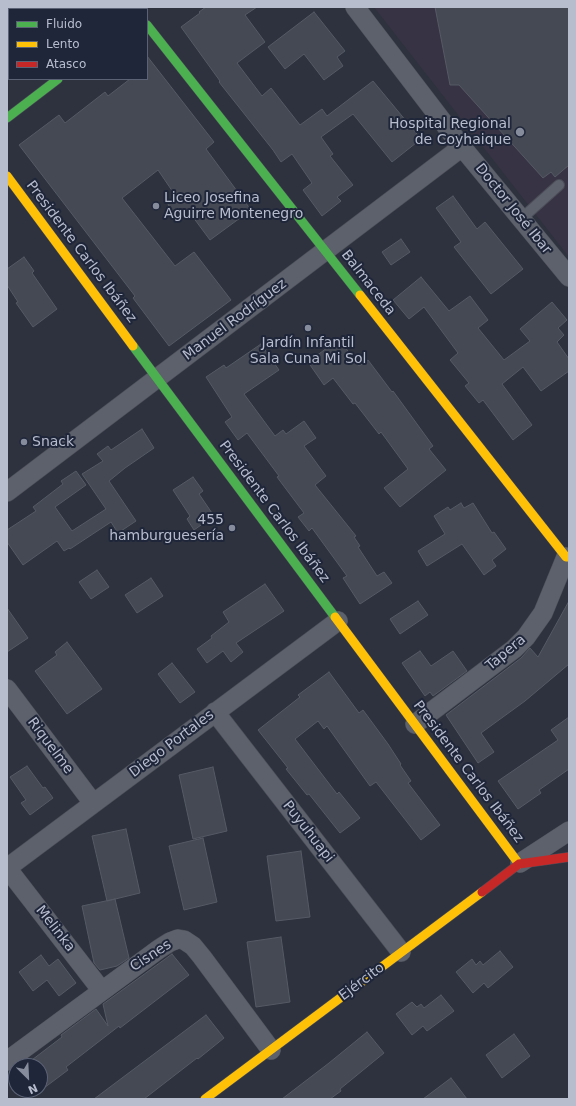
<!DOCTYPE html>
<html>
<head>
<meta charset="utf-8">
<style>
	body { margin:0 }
	#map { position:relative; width:576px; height:1106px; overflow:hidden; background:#2d323e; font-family:"DejaVu Sans",sans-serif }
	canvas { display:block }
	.frame { position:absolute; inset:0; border:8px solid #b8bdce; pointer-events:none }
	.legend { position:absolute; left:8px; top:8px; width:140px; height:72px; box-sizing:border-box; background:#1f263a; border:1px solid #5c6275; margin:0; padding:5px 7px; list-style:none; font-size:12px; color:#b8bdce }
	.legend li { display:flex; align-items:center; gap:8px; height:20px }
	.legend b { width:20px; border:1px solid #5c6275 }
	.north { position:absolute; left:8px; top:1058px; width:40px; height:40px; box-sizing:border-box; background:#1f263a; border:1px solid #5c6275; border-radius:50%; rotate:156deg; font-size:11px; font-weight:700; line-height:16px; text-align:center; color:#b8bdce }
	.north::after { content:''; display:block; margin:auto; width:14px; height:18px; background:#878c9c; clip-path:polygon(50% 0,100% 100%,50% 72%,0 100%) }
</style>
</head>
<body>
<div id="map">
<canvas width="576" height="1106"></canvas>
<div class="frame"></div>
<ul class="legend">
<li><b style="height:5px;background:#4caf50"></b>Fluido</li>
<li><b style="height:5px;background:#ffc107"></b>Lento</li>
<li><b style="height:5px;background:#c62828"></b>Atasco</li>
</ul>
<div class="north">N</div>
</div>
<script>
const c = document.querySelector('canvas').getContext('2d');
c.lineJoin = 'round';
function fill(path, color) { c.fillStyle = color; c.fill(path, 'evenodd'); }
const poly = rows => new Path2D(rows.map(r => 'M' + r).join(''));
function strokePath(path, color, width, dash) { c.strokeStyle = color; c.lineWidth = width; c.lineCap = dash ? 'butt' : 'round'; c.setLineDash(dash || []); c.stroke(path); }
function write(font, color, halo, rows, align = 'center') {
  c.font = font + ' "DejaVu Sans",sans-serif'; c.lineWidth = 4; c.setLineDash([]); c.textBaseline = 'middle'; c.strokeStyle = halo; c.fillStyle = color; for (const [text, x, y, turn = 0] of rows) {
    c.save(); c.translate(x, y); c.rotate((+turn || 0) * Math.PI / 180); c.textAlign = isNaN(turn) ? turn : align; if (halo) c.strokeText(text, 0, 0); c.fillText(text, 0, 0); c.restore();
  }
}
fill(poly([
	[374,7,569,7,569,257]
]), '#373344');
const building = poly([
	[206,7,257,7,245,15,265,42,237,63,262,96,271,88,300,125,322,109,327,116,373,81,421,139,392,162,353,114,321,137,333,154,330,156,353,185,337,197,341,201,322,216,303,190,312,183,292,154,281,162,273,150,219,82,220,81,181,27,200,13,199,12,206,7],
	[435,7,569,7,569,165,555,177,551,172,543,178,459,85,450,85,435,7],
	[314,12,345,51,337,57,343,66,324,80,304,54,285,69,268,47,314,12],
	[147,56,214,142,206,149,251,210,210,240,187,209,178,216,167,207,169,206,168,204,177,198,158,170,122,198,175,266,194,252,231,300,169,346,133,298,135,296,19,145,59,115,65,123,105,92,108,96,130,79,147,79,147,56],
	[453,196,477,229,485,222,523,269,491,294,454,247,461,242,436,208,453,196],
	[401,239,410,252,391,265,382,252,401,239],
	[24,257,34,271,32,273,57,309,33,327,16,303,18,302,7,285,7,269,24,257],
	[421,277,449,311,470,296,488,320,478,328,504,360,530,341,520,329,552,302,567,320,558,328,564,335,557,342,569,359,569,371,541,391,523,367,502,384,532,425,513,440,483,400,479,403,465,386,469,383,450,360,458,353,424,307,409,319,393,300,421,277],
	[339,339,359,366,368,360,392,392,393,391,433,446,429,449,446,470,400,507,384,488,408,469,381,432,379,434,355,403,353,404,333,378,324,385,308,362,339,339],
	[261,344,279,370,244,394,275,436,283,430,286,434,304,421,316,438,304,446,326,476,315,485,356,536,354,537,360,546,358,547,377,576,384,572,392,583,360,604,343,578,347,576,312,528,309,531,298,517,304,513,277,477,279,476,247,433,238,440,225,422,232,417,206,377,224,365,226,368,261,344],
	[142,429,154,448,125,468,109,481,136,521,118,533,111,522,70,549,69,548,64,551,57,541,23,565,7,542,7,530,36,511,33,507,63,484,61,481,76,471,86,485,55,507,72,531,106,509,82,474,103,461,97,454,108,446,111,450,142,429],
	[193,477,203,491,199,494,214,516,194,530,187,519,190,516,173,490,193,477],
	[461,503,464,508,473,503,492,533,494,532,506,549,492,560,496,566,484,575,462,544,427,566,418,551,445,534,434,516,448,507,450,510,461,503],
	[97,570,109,587,91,599,79,582,97,570],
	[151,578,163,596,137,613,125,595,151,578],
	[265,584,284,611,236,643,243,652,231,662,223,651,207,663,197,649,212,638,211,636,229,622,223,612,265,584],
	[418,601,428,615,400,634,390,619,418,601],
	[569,601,569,664,525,701,481,733,494,752,478,763,446,715,521,658,530,648,538,657,569,601],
	[7,608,28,638,7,652,7,608],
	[67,642,102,689,67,714,35,671,57,655,55,652,67,642],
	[420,651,431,666,453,651,467,671,433,696,430,692,425,696,402,663,420,651],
	[172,663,195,692,180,703,158,674,172,663],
	[329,672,359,713,363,710,388,744,401,764,400,765,411,781,408,783,440,825,421,840,376,782,370,786,327,726,324,729,318,721,295,739,337,794,339,792,360,818,340,833,309,794,307,795,286,769,288,768,258,730,300,697,298,695,329,672],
	[569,717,569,769,539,790,541,793,518,809,498,781,558,740,551,730,569,717],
	[27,766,43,788,45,787,53,798,30,815,21,803,26,800,10,777,27,766],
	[213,767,227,831,193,839,179,775,213,767],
	[126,829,140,893,107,901,92,836,126,829],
	[203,838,217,902,184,910,169,846,203,838],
	[301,851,310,917,276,921,267,856,301,851],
	[115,899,129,958,117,966,100,970,94,963,82,906,115,899],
	[281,937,290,1002,256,1007,247,942,281,937],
	[500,951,513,967,488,988,484,983,473,993,456,972,472,959,476,965,480,961,483,965,500,951],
	[172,954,189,975,120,1028,119,1026,66,1067,68,1070,40,1091,40,1066,24,1066,62,1037,61,1035,96,1009,108,1026,103,1004,172,954],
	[41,955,49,966,58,959,76,983,59,996,47,980,33,991,19,972,41,955],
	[441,995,454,1011,427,1031,423,1026,412,1035,396,1014,412,1002,417,1007,421,1004,424,1008,441,995],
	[206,1015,224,1038,198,1059,197,1058,144,1099,94,1099,206,1015],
	[367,1032,384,1053,340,1089,341,1091,330,1099,282,1099,329,1063,367,1032],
	[514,1034,530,1056,502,1078,486,1055,514,1034],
	[451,1078,467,1099,423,1099,451,1078]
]);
fill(building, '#454953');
strokePath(building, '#555a65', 1);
const lane = poly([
	[521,219,559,185]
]);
const street = poly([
	[355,7,462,147,569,277],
	[7,492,462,147],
	[7,689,93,803],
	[215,712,401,952],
	[415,724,514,649,526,637,543,613,566,557],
	[520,863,569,831],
	[7,868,338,621],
	[7,868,102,991],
	[7,1061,159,949,170,942,178,939,184,940,193,946,202,957,271,1050]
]);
const fast = poly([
	[147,25,360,295],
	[7,118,58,79],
	[133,346,335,617]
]);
const slow = poly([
	[7,176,133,346],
	[360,295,566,557,569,557],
	[335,617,519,864],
	[205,1099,482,892]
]);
const jam = poly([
	[482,892,519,864,569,857]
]);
strokePath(lane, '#4a4d57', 12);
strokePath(street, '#4a4d57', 20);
strokePath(fast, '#4a4d57', 10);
strokePath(slow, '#4a4d57', 10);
strokePath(jam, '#4a4d57', 10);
strokePath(lane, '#5d616b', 10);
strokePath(street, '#5d616b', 19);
strokePath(fast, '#4caf50', 9);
strokePath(slow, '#ffc107', 9);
strokePath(jam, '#c62828', 9);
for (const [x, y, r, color] of [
	[520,132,5,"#878c9c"],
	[156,206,4,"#878c9c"],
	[308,328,4,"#878c9c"],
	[24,442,4,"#878c9c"],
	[232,528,4,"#878c9c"]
]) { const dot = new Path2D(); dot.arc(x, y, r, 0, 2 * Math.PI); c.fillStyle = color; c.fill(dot); strokePath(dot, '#1f263a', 1.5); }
write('14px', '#b8bdce', '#1f263a', [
	["Hospital Regional",511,124],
	["de Coyhaique",511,140],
	["Liceo Josefina",164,198,"left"],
	["Aguirre Montenegro",164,214,"left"],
	["Jardín Infantil",308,343,"center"],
	["Sala Cuna Mi Sol",308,359,"center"],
	["Snack",32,442,"left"],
	["455",224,520],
	["hamburguesería",224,536]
], 'right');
write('14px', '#b8bdce', '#1f263a', [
	["Doctor José Ibar",513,209,51],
	["Presidente Carlos Ibáñez",81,252,53],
	["Balmaceda",368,283,52],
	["Manuel Rodríguez",235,320,-37],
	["Presidente Carlos Ibáñez",274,512,53],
	["Tapera",506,653,-40],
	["Diego Portales",172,744,-37],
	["Riquelme",50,746,53],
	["Presidente Carlos Ibáñez",468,772,53],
	["Puyuhuapi",308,832,52],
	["Melinka",55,929,52],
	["Cisnes",151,956,-33],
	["Ejército",362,982,-37]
]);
</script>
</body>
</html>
